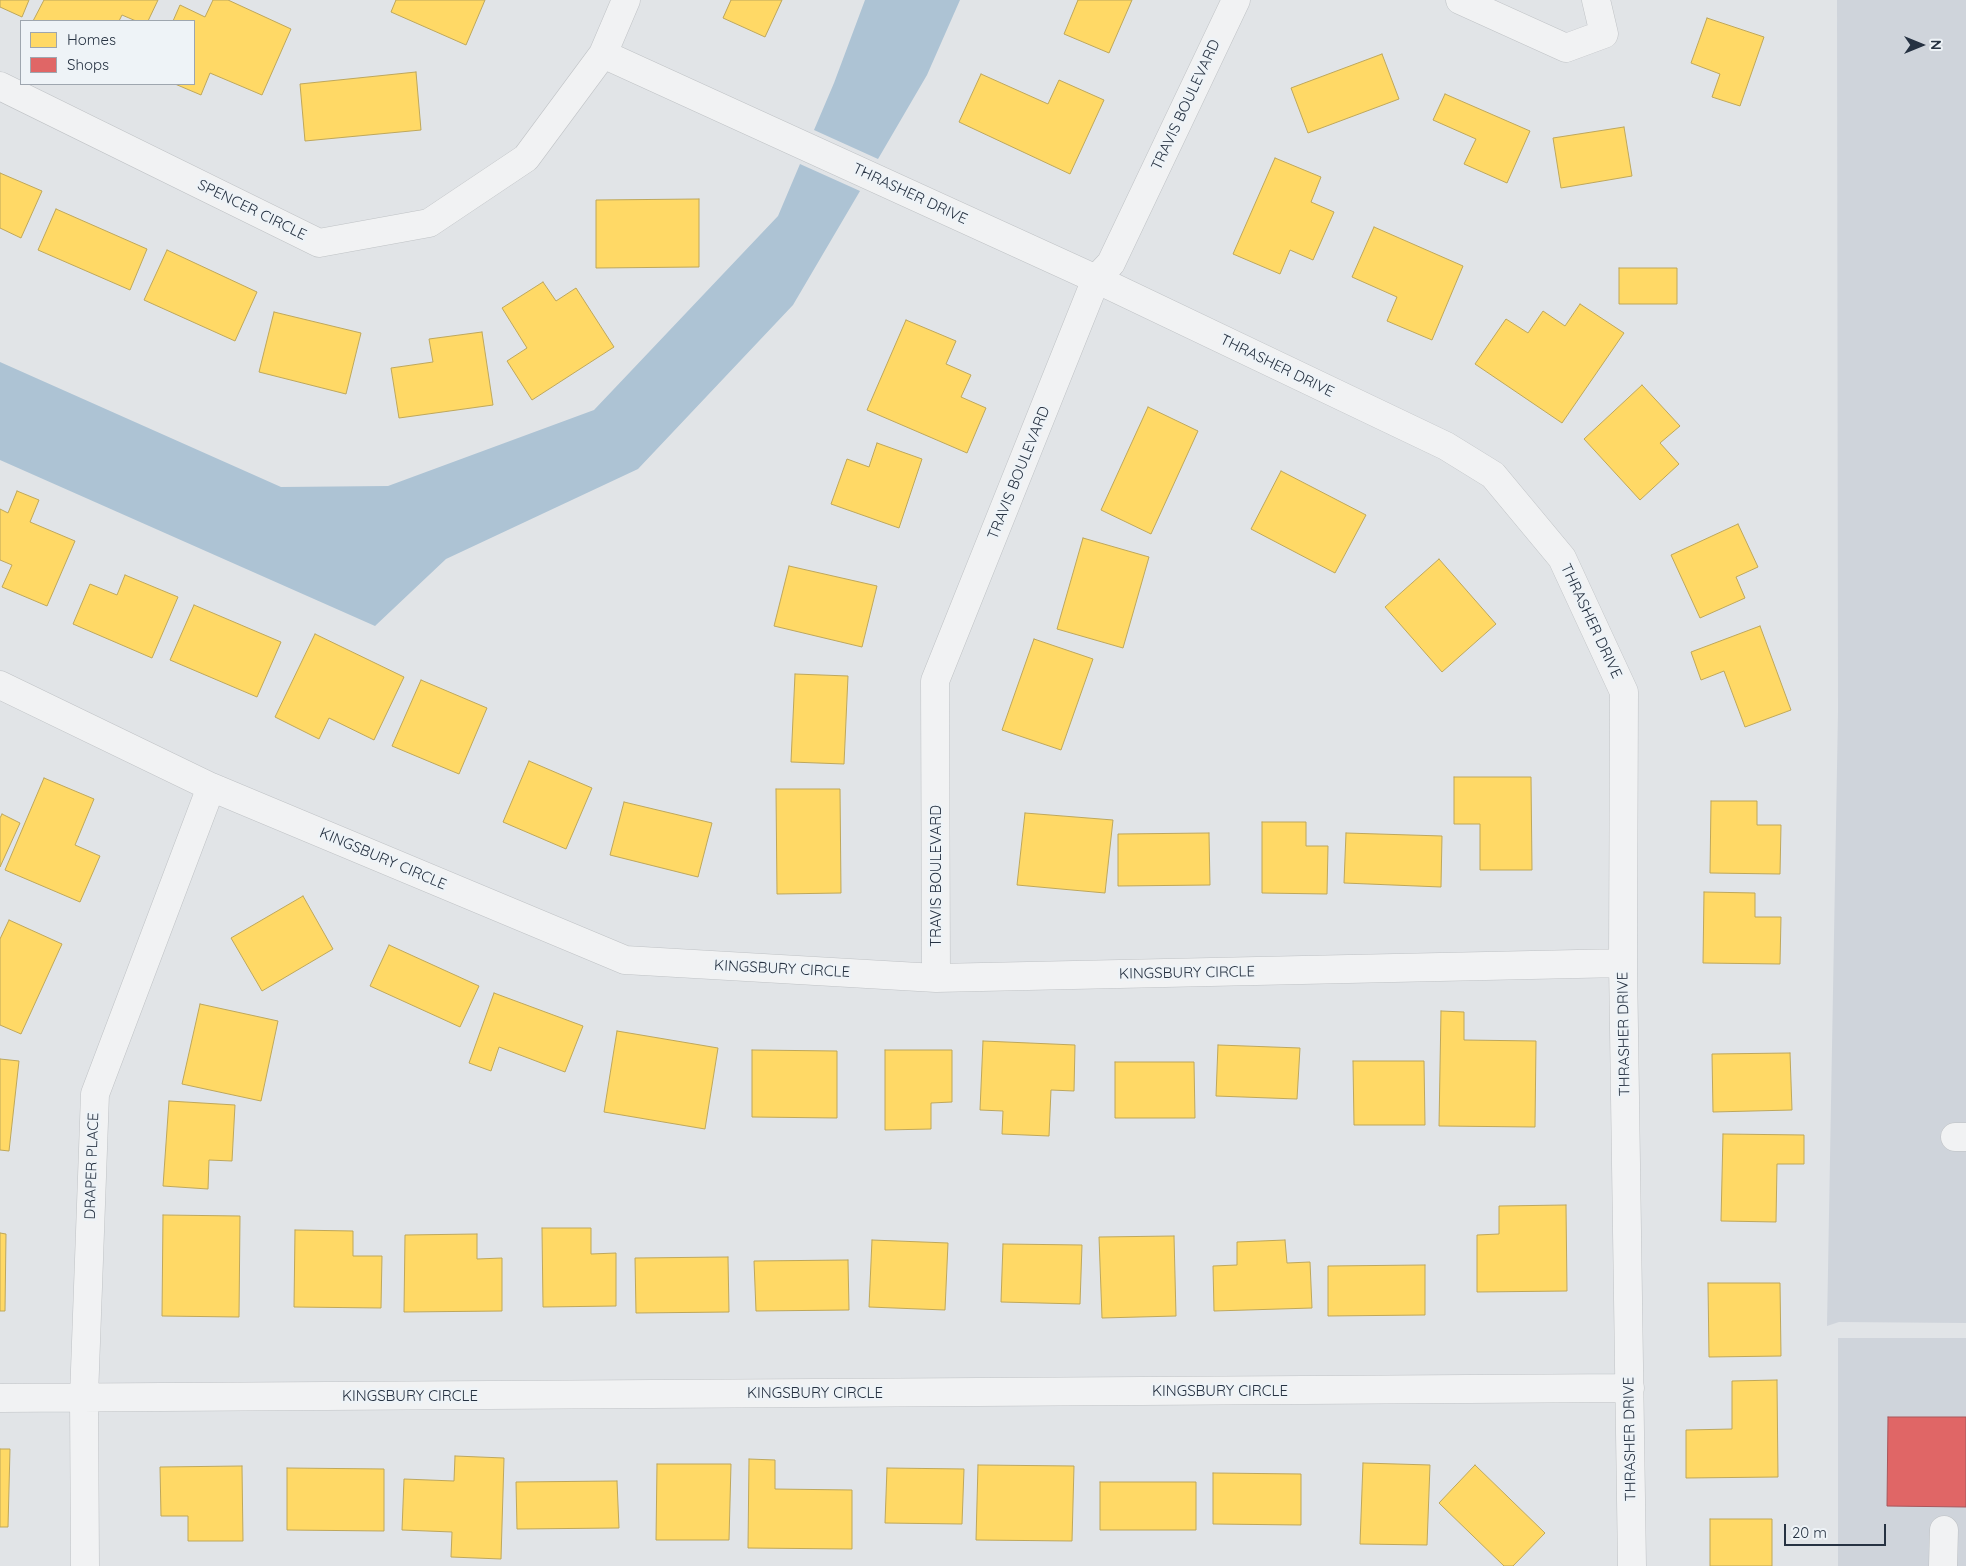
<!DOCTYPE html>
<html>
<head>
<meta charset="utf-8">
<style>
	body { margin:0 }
	#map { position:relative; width:1966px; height:1566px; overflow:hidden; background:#e1e4e7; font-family:Quicksand,sans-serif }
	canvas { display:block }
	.legend { position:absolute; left:20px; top:20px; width:175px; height:65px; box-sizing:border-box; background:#eef3f7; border:1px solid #9ea6af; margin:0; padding:6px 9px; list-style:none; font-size:15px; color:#263242 }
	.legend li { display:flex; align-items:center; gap:10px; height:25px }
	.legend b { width:25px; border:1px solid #9ea6af }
	.north { position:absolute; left:1896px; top:20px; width:50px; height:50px; -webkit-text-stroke:4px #eef3f7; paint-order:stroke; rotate:90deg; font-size:14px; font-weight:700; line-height:20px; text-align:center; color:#263242 }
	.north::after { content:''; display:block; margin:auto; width:18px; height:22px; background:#263242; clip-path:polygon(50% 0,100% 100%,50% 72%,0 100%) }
	.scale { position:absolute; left:1784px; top:1524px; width:102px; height:22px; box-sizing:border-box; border:2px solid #263242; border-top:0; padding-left:6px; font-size:15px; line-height:18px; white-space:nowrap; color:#263242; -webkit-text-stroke:4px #eef3f7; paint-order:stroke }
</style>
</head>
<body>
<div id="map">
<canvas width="1966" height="1566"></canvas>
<ul class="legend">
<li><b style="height:14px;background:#ffd966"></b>Homes</li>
<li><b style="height:14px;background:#e06666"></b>Shops</li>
</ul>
<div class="north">N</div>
<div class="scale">20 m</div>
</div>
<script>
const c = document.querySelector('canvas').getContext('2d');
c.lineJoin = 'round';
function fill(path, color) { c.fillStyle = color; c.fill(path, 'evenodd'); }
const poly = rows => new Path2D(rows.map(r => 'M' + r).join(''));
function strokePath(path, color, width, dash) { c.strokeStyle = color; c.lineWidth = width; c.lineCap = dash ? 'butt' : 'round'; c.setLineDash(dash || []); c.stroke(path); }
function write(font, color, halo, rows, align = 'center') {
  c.font = font + ' Quicksand,sans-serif'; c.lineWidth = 5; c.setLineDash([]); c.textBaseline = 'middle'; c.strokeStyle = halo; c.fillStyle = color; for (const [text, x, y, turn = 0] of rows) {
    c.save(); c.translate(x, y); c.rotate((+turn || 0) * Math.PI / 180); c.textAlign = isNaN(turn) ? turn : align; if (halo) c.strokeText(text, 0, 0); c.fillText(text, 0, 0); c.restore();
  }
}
fill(poly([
	[1837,0,1966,0,1966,1323,1839,1322,1827,1326,1838,712],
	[1838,1338,1966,1338,1966,1566,1838,1566]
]), '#cfd4db');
fill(poly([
	[865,0,960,0,927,75,878,159,814,130,834,83],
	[800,164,860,191,793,305,638,469,446,559,375,626,0,460,0,362,281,487,388,486,594,410,778,216]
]), '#adc3d4');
const homes = poly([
	[0,0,29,0,22,17,0,7,0,0],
	[44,0,158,0,148,21,136,21,122,15,119,21,33,21,44,0],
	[213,0,228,0,291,29,262,95,210,73,201,95,175,84,194,84,194,21,173,21,180,5,205,17,213,0],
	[396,0,485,0,466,45,391,12,396,0],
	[731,0,782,0,765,37,723,18,731,0],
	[1078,0,1132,0,1109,53,1064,34,1078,0],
	[1707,18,1764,37,1740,106,1712,97,1720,74,1691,63,1707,18],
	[1382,54,1399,99,1308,133,1291,88,1382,54],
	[416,72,421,130,305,141,300,84,416,72],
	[981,74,1048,104,1059,80,1104,100,1070,174,959,122,981,74],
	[1445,94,1530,131,1507,183,1464,164,1476,139,1433,120,1445,94],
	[1624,127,1632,176,1561,188,1553,138,1624,127],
	[1275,158,1321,177,1311,202,1334,212,1313,260,1290,250,1280,274,1233,254,1275,158],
	[0,173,42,191,21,238,0,228,0,173],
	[699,199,699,267,596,268,596,200,699,199],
	[56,209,147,249,130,290,38,250,56,209],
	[1374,227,1463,266,1432,340,1387,321,1397,297,1352,277,1374,227],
	[167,250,257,292,235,341,144,300,167,250],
	[1619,268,1677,268,1677,304,1619,304,1619,268],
	[543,282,556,301,576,288,614,347,532,400,507,361,527,348,502,308,543,282],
	[1580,304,1624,333,1562,423,1475,364,1506,319,1528,333,1543,311,1565,326,1580,304],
	[274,312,361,333,346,394,259,372,274,312],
	[906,320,956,341,946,364,971,375,961,397,986,408,967,453,867,410,906,320],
	[482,332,493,405,399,418,391,368,433,362,429,339,482,332],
	[1642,385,1680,426,1660,443,1679,464,1640,500,1584,439,1642,385],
	[1148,407,1198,431,1151,534,1101,510,1148,407],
	[877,443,922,459,899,528,831,504,847,459,869,467,877,443],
	[1281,471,1366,515,1335,573,1251,529,1281,471],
	[17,491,39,500,30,522,75,541,47,606,2,587,12,565,0,560,0,509,8,513,17,491],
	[1738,524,1758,567,1736,577,1745,598,1700,618,1671,555,1738,524],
	[1083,538,1149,557,1123,648,1057,629,1083,538],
	[1439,559,1496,624,1442,672,1385,607,1439,559],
	[789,566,877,586,862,647,774,626,789,566],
	[125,575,178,597,152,658,73,624,90,584,117,595,125,575],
	[194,605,281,642,257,697,170,660,194,605],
	[1760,626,1791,710,1745,727,1724,671,1701,680,1691,652,1760,626],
	[315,634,404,677,374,740,329,718,319,739,275,717,315,634],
	[1034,639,1093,659,1061,750,1002,730,1034,639],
	[795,674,848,676,844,764,791,762,795,674],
	[421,680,487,708,459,774,392,746,421,680],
	[529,761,592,788,566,849,503,822,529,761],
	[1454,777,1531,777,1532,870,1480,870,1480,824,1454,824,1454,777],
	[44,778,94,799,75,845,100,856,80,902,5,870,44,778],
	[776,789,840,789,841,893,777,894,776,789],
	[1711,801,1757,801,1757,825,1781,825,1780,874,1710,873,1711,801],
	[624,802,712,823,698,877,610,855,624,802],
	[1025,813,1113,820,1105,893,1017,885,1025,813],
	[2,814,20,823,0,867,0,818,2,814],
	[1262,822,1306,822,1306,846,1328,846,1327,894,1262,893,1262,822],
	[1209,833,1210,885,1118,886,1118,834,1209,833],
	[1346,833,1442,836,1441,887,1344,883,1346,833],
	[1704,892,1755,893,1755,917,1781,917,1780,964,1703,963,1704,892],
	[303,896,333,949,262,991,231,938,303,896],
	[9,920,62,944,21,1034,0,1025,0,939,9,920],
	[389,945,479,986,460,1027,370,986,389,945],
	[494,993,583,1026,565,1072,499,1047,491,1071,469,1063,494,993],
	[200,1004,278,1021,261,1101,182,1084,200,1004],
	[1441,1011,1464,1012,1464,1040,1536,1041,1535,1127,1439,1126,1441,1011],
	[617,1031,718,1048,705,1129,604,1112,617,1031],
	[983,1041,1075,1045,1074,1091,1051,1090,1049,1136,1002,1134,1003,1111,980,1110,983,1041],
	[1218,1045,1300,1048,1297,1099,1216,1096,1218,1045],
	[752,1050,837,1051,837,1118,752,1117,752,1050],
	[885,1050,952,1050,952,1102,931,1103,931,1129,885,1130,885,1050],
	[1790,1053,1792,1110,1713,1112,1712,1054,1790,1053],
	[0,1059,19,1061,9,1151,0,1150,0,1059],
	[1353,1061,1424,1061,1425,1125,1354,1125,1353,1061],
	[1115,1062,1194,1062,1195,1118,1115,1118,1115,1062],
	[169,1101,235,1105,232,1161,209,1160,208,1189,163,1186,169,1101],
	[1723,1134,1804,1135,1804,1164,1777,1164,1776,1222,1721,1221,1723,1134],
	[1566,1205,1567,1291,1477,1292,1477,1235,1499,1234,1499,1206,1566,1205],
	[163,1215,240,1216,239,1317,162,1316,163,1215],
	[542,1228,591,1228,591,1254,616,1253,616,1306,543,1307,542,1228],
	[295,1230,353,1231,353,1256,382,1256,381,1308,294,1307,295,1230],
	[0,1233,6,1234,5,1311,0,1311,0,1233],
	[477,1234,477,1259,502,1258,502,1311,404,1312,405,1235,477,1234],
	[1174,1236,1176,1316,1102,1318,1099,1237,1174,1236],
	[872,1240,948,1243,945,1310,869,1307,872,1240],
	[1285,1240,1287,1263,1310,1262,1312,1308,1214,1311,1213,1266,1237,1265,1237,1242,1285,1240],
	[1003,1244,1082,1245,1080,1304,1001,1302,1003,1244],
	[728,1257,729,1312,636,1313,635,1258,728,1257],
	[848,1260,849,1310,756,1311,754,1261,848,1260],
	[1425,1265,1425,1315,1328,1316,1328,1266,1425,1265],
	[1708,1283,1780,1283,1781,1356,1709,1357,1708,1283],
	[1777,1380,1778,1477,1686,1478,1686,1430,1732,1429,1732,1381,1777,1380],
	[0,1449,10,1449,8,1527,0,1527,0,1449],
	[455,1456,504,1458,501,1559,451,1557,452,1532,402,1530,404,1479,454,1481,455,1456],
	[749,1459,775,1460,775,1489,852,1490,852,1549,748,1548,749,1459],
	[1363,1463,1430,1465,1427,1545,1360,1544,1363,1463],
	[657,1464,731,1464,729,1540,656,1540,657,1464],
	[978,1465,1074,1466,1072,1541,976,1540,978,1465],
	[1475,1465,1545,1533,1513,1566,1504,1566,1439,1503,1475,1465],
	[242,1466,243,1541,188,1541,188,1516,161,1516,160,1467,242,1466],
	[287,1468,384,1469,384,1531,287,1530,287,1468],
	[887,1468,964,1469,962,1524,885,1523,887,1468],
	[1213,1473,1301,1474,1301,1525,1213,1524,1213,1473],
	[617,1481,619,1528,517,1529,516,1482,617,1481],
	[1100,1482,1196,1482,1196,1530,1100,1530,1100,1482],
	[1710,1519,1772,1519,1772,1566,1710,1566,1710,1519]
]);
fill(homes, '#ffd966');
strokePath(homes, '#bea75b', 1);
const shops = poly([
	[1888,1417,1966,1417,1966,1507,1887,1506,1888,1417]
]);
fill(shops, '#e06666');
strokePath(shops, '#a8565b', 1);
const minor = poly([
	[1460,0,1566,48,1604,34,1596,0],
	[603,54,1096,279,1446,446,1493,475,1562,558,1624,692,1623,963,1632,1566],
	[0,86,319,243,429,223,526,158,603,54,626,0],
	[0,685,211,787,625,960,936,978,1623,963],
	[936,978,935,681,1096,279,1111,263,1236,0],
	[1955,1137,1966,1137],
	[0,1398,1630,1388],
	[85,1566,84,1397,95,1094,211,787],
	[1943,1566,1944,1530]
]);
strokePath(minor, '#bfc2c5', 29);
strokePath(minor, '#f1f2f3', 28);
write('15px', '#263242', '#eef3f7', [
	["TRAVIS BOULEVARD",1186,105,-65],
	["THRASHER DRIVE",910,194,25],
	["SPENCER CIRCLE",252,210,26],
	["THRASHER DRIVE",1277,366,26],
	["TRAVIS BOULEVARD",1019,473,-68],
	["THRASHER DRIVE",1591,621,65],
	["KINGSBURY CIRCLE",383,859,23],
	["TRAVIS BOULEVARD",936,876,-90],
	["KINGSBURY CIRCLE",782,969,3],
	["KINGSBURY CIRCLE",1187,973,-1],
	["THRASHER DRIVE",1624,1034,-91],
	["DRAPER PLACE",92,1166,-88],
	["KINGSBURY CIRCLE",1220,1391],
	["KINGSBURY CIRCLE",815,1393],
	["KINGSBURY CIRCLE",410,1396],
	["THRASHER DRIVE",1630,1439,-91]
]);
</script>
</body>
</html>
